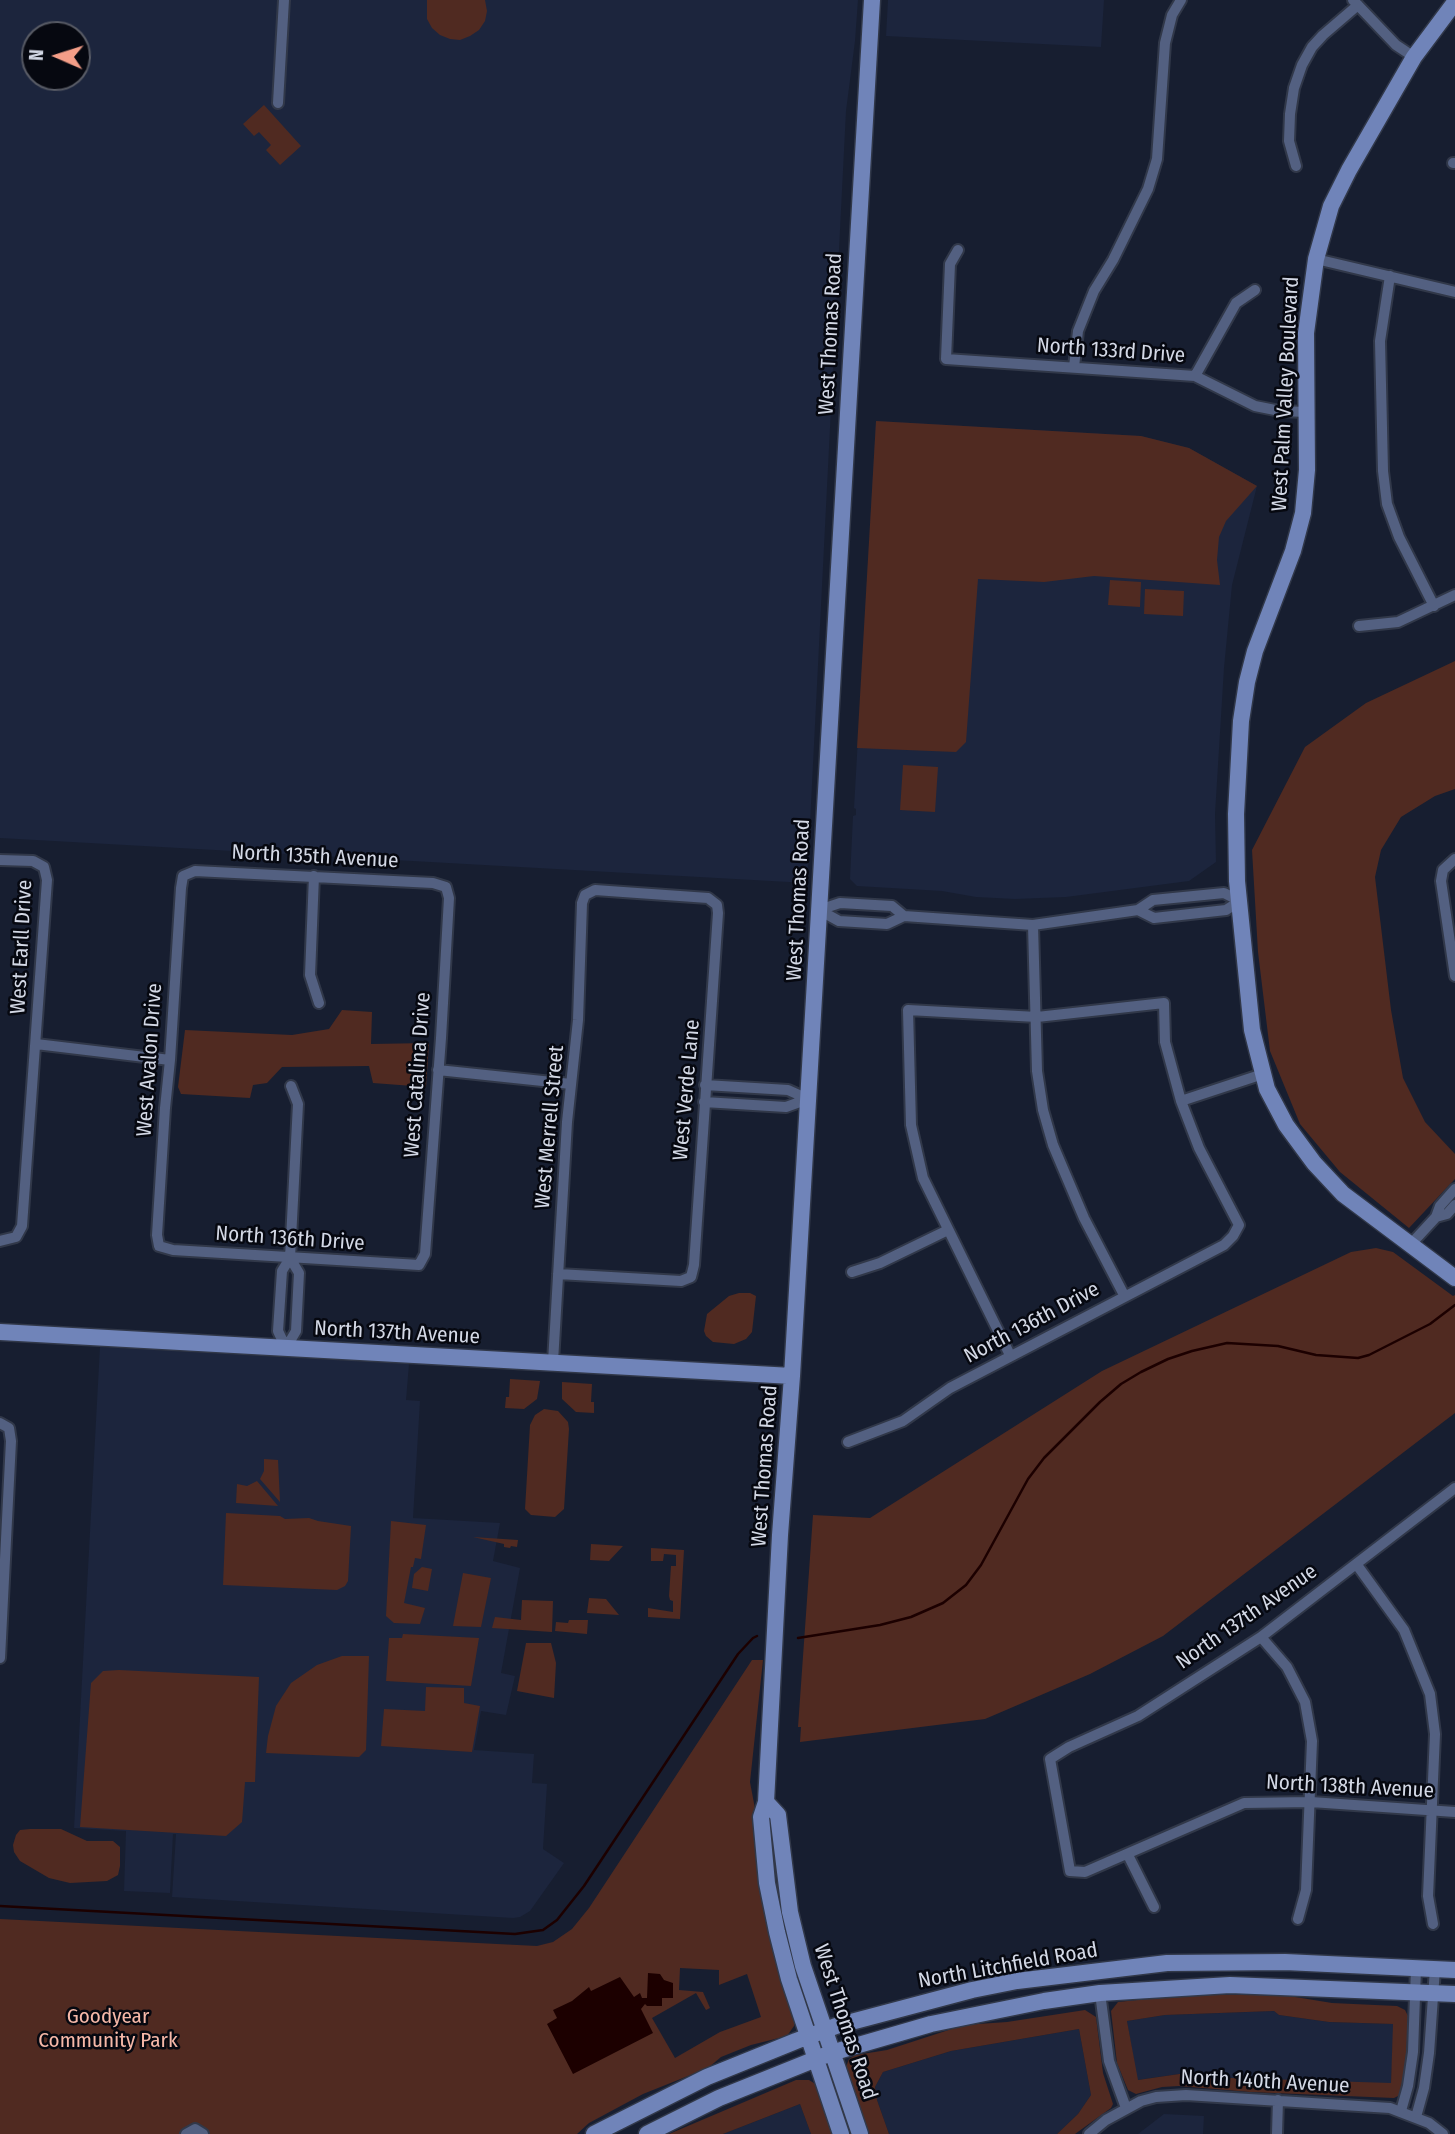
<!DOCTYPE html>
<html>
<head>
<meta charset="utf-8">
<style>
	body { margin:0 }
	#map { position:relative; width:1455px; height:2134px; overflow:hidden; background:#171e30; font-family:"Fira Sans Condensed",sans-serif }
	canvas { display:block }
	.north { position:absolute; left:21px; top:21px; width:70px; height:70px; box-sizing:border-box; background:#060810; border:2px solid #585b65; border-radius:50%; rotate:273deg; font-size:19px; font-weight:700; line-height:28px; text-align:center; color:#d3d8e5 }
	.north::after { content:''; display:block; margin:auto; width:24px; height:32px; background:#f49e88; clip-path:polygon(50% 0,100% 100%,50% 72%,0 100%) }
</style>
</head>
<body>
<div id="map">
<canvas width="1455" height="2134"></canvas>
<div class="north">N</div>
</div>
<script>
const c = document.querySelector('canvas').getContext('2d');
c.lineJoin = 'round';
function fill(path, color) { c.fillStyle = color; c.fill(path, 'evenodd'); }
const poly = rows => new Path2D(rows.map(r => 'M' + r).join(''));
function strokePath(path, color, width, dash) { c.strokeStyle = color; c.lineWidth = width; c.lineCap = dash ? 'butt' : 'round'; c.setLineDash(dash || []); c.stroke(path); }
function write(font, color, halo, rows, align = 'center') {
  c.font = font + ' "Fira Sans Condensed",sans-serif'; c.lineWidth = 5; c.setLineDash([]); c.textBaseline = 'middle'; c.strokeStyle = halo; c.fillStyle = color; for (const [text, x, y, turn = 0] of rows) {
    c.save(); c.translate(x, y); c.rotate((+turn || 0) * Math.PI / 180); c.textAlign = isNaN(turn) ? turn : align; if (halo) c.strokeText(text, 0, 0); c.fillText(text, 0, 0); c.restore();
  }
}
fill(poly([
	[0,0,858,0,855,41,846,111,807,883,0,838],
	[35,35,77,35,77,77,35,77],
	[888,0,1104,0,1101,47,886,36],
	[876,421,1141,436,1189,448,1257,486,1232,585,1224,668,1215,814,1216,862,1189,881,1066,897,1015,899,976,897,942,891,857,886,850,879,853,816,856,815,856,809,854,808],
	[100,1347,409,1364,406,1400,420,1401,413,1518,500,1523,493,1561,520,1568,501,1673,515,1676,506,1715,481,1711,474,1750,534,1754,532,1783,547,1784,543,1849,564,1863,530,1911,520,1917,513,1918,172,1897,176,1834,173,1834,170,1893,124,1891,126,1831,74,1828],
	[1274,2011,1279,2015,1329,2022,1394,2024,1391,2084,1232,2078,1186,2073,1137,2080,1127,2021,1165,2015],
	[1079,2029,1091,2095,1078,2114,1057,2134,889,2134,877,2100,875,2087,883,2072,951,2051],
	[800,2104,811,2134,723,2134],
	[1164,2114,1204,2116,1203,2134,1138,2134]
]), '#1c253d');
fill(poly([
	[427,0,485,0,487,11,485,21,479,30,470,36,460,40,450,39,440,35,432,28,427,19],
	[264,105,301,146,280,165,266,150,271,145,259,132,254,136,243,124],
	[876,421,1141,436,1189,448,1257,486,1226,521,1219,537,1217,560,1220,585,1094,576,1044,582,978,579,966,742,956,752,857,748],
	[1110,580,1141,582,1140,607,1108,605],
	[1145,589,1184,591,1183,616,1144,614],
	[1455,661,1455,789,1435,796,1401,817,1381,850,1375,877,1391,1010,1403,1078,1425,1122,1455,1154,1455,1179,1409,1228,1340,1172,1300,1124,1270,1051,1258,952,1252,850,1305,747,1366,703],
	[903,765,938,767,935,812,900,810],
	[342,1010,372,1012,371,1044,429,1043,426,1087,373,1083,369,1066,282,1067,267,1083,253,1085,250,1098,181,1094,178,1087,185,1030,292,1035,329,1029],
	[1376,1248,1393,1252,1453,1296,1455,1295,1455,1413,1163,1636,1090,1674,985,1719,800,1742,801,1727,798,1727,813,1515,870,1518,1102,1371,1351,1252],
	[739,1293,750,1293,756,1296,752,1332,746,1339,734,1344,713,1342,706,1336,704,1331,707,1314,729,1296],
	[510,1379,540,1381,537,1399,524,1409,505,1408,506,1397,509,1397],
	[562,1382,592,1384,591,1402,594,1402,594,1413,576,1412,562,1399],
	[544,1409,558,1411,568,1422,569,1429,564,1509,555,1517,531,1515,525,1509,530,1425,535,1415],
	[264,1459,278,1460,280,1502,260,1479,264,1471],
	[257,1481,278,1506,236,1503,237,1484,247,1486],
	[226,1513,280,1516,285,1519,309,1518,318,1521,351,1526,348,1581,345,1586,337,1590,223,1585],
	[391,1521,426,1525,421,1559,415,1558,413,1567,411,1567,404,1603,425,1608,420,1624,394,1623,386,1616],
	[473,1537,518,1540,517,1547,511,1546,510,1548,504,1547,504,1544],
	[591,1544,623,1546,609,1561,590,1560],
	[651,1548,684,1550,680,1619,648,1617,648,1608,673,1612,673,1601,670,1600,669,1596,671,1566,676,1566,676,1555,664,1554,663,1561,651,1561],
	[422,1567,432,1569,428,1591,412,1588,414,1574],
	[463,1573,491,1578,481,1627,453,1626],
	[589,1598,606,1599,619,1615,587,1613],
	[522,1600,553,1601,552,1632,492,1628,495,1617,521,1620],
	[569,1620,588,1620,587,1634,555,1631,556,1622,568,1623],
	[403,1634,479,1638,471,1686,386,1681,389,1638,402,1638],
	[526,1643,551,1643,556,1663,554,1698,517,1691],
	[342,1656,369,1656,366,1750,359,1757,266,1753,268,1736,276,1706,291,1683,317,1665],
	[752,1660,763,1660,750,1782,794,2017,794,2026,787,2036,751,2045,721,2057,708,2068,643,2094,589,2123,577,2134,0,2134,0,1919,537,1946,553,1942,572,1929,589,1908],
	[680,1968,719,1970,719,1985,747,1974,761,2017,720,2032,675,2058,652,2018,696,1993,706,2010,710,2008,703,1992,679,1990],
	[119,1670,259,1677,255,1782,245,1782,242,1822,226,1836,80,1827,91,1683,103,1671],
	[426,1687,464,1688,464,1703,480,1706,472,1752,381,1746,384,1709,425,1711],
	[30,1829,61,1829,87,1841,113,1841,120,1847,120,1866,118,1875,107,1881,70,1883,49,1878,20,1861,14,1852,13,1845,16,1835,20,1830],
	[1277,1994,1332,2003,1397,2006,1405,2010,1408,2016,1406,2064,1403,2090,1398,2096,1394,2098,1250,2092,1179,2086,1162,2087,1136,2094,1128,2090,1117,2063,1111,2011,1118,2002,1186,1995],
	[1274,2011,1279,2015,1329,2022,1393,2024,1391,2083,1232,2078,1186,2073,1138,2080,1127,2021,1165,2015],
	[1085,2010,1096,2017,1103,2073,1113,2104,1111,2108,1075,2134,1057,2134,1078,2114,1091,2095,1079,2029,951,2051,883,2072,875,2087,877,2100,889,2134,867,2134,846,2075,846,2067,849,2059,856,2055,887,2050,964,2025,1007,2022],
	[796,2080,809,2080,817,2085,834,2134,811,2134,800,2104,723,2134,669,2134]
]), '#502a21');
fill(poly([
	[648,1973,660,1974,664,1980,673,1983,673,1998,662,1998,662,2006,647,2006,645,2004,641,2009,653,2033,573,2074,547,2024,557,2018,553,2010,572,2001,589,1987,591,1991,620,1977,634,1997,640,1993,642,1998,647,1998]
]), '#1c0000');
strokePath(poly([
	[798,1638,880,1625,911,1617,943,1603,966,1585,981,1565,1028,1479,1044,1458,1100,1402,1121,1384,1141,1372,1168,1359,1192,1351,1227,1343,1278,1346,1316,1355,1358,1358,1369,1355,1430,1324,1455,1305],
	[0,1906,515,1934,543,1930,557,1920,584,1886,738,1654,753,1638,757,1636]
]), '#1c0000', 2.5);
const street = poly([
	[1353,0,1396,45,1414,57],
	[278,103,284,0],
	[1453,163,1455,163],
	[1296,166,1289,141,1290,114,1294,88,1302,65,1312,47,1323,35,1358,5],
	[958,250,950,264,946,359,1195,376,1255,406,1280,411,1307,412],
	[1316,259,1455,292],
	[1390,276,1380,341,1383,471,1387,504,1399,537,1434,606],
	[1074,367,1078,331,1094,291,1113,260,1148,189,1157,159,1165,43,1172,15,1181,0],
	[1195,376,1236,303,1255,290],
	[1359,626,1398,622,1455,595],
	[1455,859,1443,870,1441,881,1455,976],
	[0,860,33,861,44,867,47,880,22,1226,16,1237,0,1241],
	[195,871,433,883,446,887,449,898,441,1038,425,1254,419,1265,173,1250,159,1246,157,1235,165,1108,170,1060,181,888,183,876,195,871],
	[314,876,310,975,319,1003],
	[819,910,839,921,887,924,904,916,1033,925,1138,910,1153,900,1224,893,1240,901,1226,910,1154,918,1138,910],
	[819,910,840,903,892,906,904,916],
	[1033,925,1037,1071,1043,1110,1053,1145,1084,1218,1124,1295],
	[36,1044,170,1060],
	[438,1070,571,1084],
	[705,1085,788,1090,808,1099],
	[1181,1101,1263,1074],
	[704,1102,786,1107,808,1099],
	[1436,1217,1447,1214,1455,1205],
	[1412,1243,1436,1217,1440,1206,1455,1189],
	[852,1272,880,1263,948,1230],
	[286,1348,278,1331,282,1271,290,1258,298,1104,291,1086],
	[286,1348,296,1331,299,1273,290,1258],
	[553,1362,567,1122,578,1020,582,903,585,895,595,890,708,898,717,905,718,913,694,1265,691,1277,681,1281,558,1274],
	[0,1423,9,1428,11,1441,0,1658],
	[848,1442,903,1421,950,1388,1224,1245,1233,1236,1239,1225,1199,1148,1181,1101,1165,1042,1164,1003,1037,1017,908,1010,911,1125,923,1178,1010,1355],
	[1455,1488,1261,1637,1138,1716,1069,1747,1050,1759,1070,1871,1085,1872,1244,1803,1311,1802,1455,1812],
	[1357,1565,1404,1630,1430,1694,1435,1734,1428,1896,1433,1924],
	[1261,1637,1287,1667,1305,1702,1312,1741,1306,1890,1298,1919],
	[1128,1855,1154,1907],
	[1100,1993,1109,2061,1126,2108],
	[1401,2111,1408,2086,1413,2052,1416,1968],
	[1416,2117,1424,2088,1429,2053,1435,1969],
	[186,2134,195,2129,203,2134],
	[1089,2134,1106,2120,1141,2101,1156,2097,1186,2095,1390,2108,1429,2123,1443,2134],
	[1277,2134,1278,2100]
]);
const secondary = poly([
	[1455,2,1414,57,1349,170,1331,206,1316,259,1306,333,1307,470,1303,513,1293,551,1255,651,1247,682,1241,721,1236,814,1237,881,1252,1030,1267,1089,1286,1125,1314,1163,1343,1194,1455,1278],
	[0,1332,792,1376],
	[766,1802,778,1815,790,1912,803,1966,860,2134],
	[594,2134,707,2077,796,2041,836,2026,972,1990,1017,1981,1167,1963,1285,1962,1455,1970],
	[647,2134,719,2098,831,2053,931,2024,1044,2001,1100,1993,1230,1985,1455,1994],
	[841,2134,789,1979,777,1932,767,1883,761,1817,766,1802,780,1535,792,1376,872,0]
]);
strokePath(street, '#313849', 14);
strokePath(secondary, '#313849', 19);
strokePath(street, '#536081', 10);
strokePath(secondary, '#7084b9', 16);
write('21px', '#d3d8e5', '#060810', [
	["West Thomas Road",831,334,-87],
	["North 133rd Drive",1111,351,4],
	["West Palm Valley Boulevard",1286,394,-87],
	["North 135th Avenue",315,857,3],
	["West Thomas Road",799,900,-87],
	["West Earll Drive",22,947,-87],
	["West Avalon Drive",150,1060,-86],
	["West Catalina Drive",418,1075,-86],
	["West Verde Lane",687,1090,-85],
	["West Merrell Street",550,1127,-85],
	["North 136th Drive",290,1239,4],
	["North 136th Drive",1032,1323,-28],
	["North 137th Avenue",397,1333,3],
	["West Thomas Road",765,1466,-86],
	["North 137th Avenue",1247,1617,-35],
	["North 138th Avenue",1350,1787,3],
	["North Litchfield Road",1008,1966,-10],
	["West Thomas Road",845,2022,72],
	["North 140th Avenue",1265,2082,3]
]);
write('21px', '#f6b8a8', '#060810', [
	["Goodyear",108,2017],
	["Community Park",108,2041]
]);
</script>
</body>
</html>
